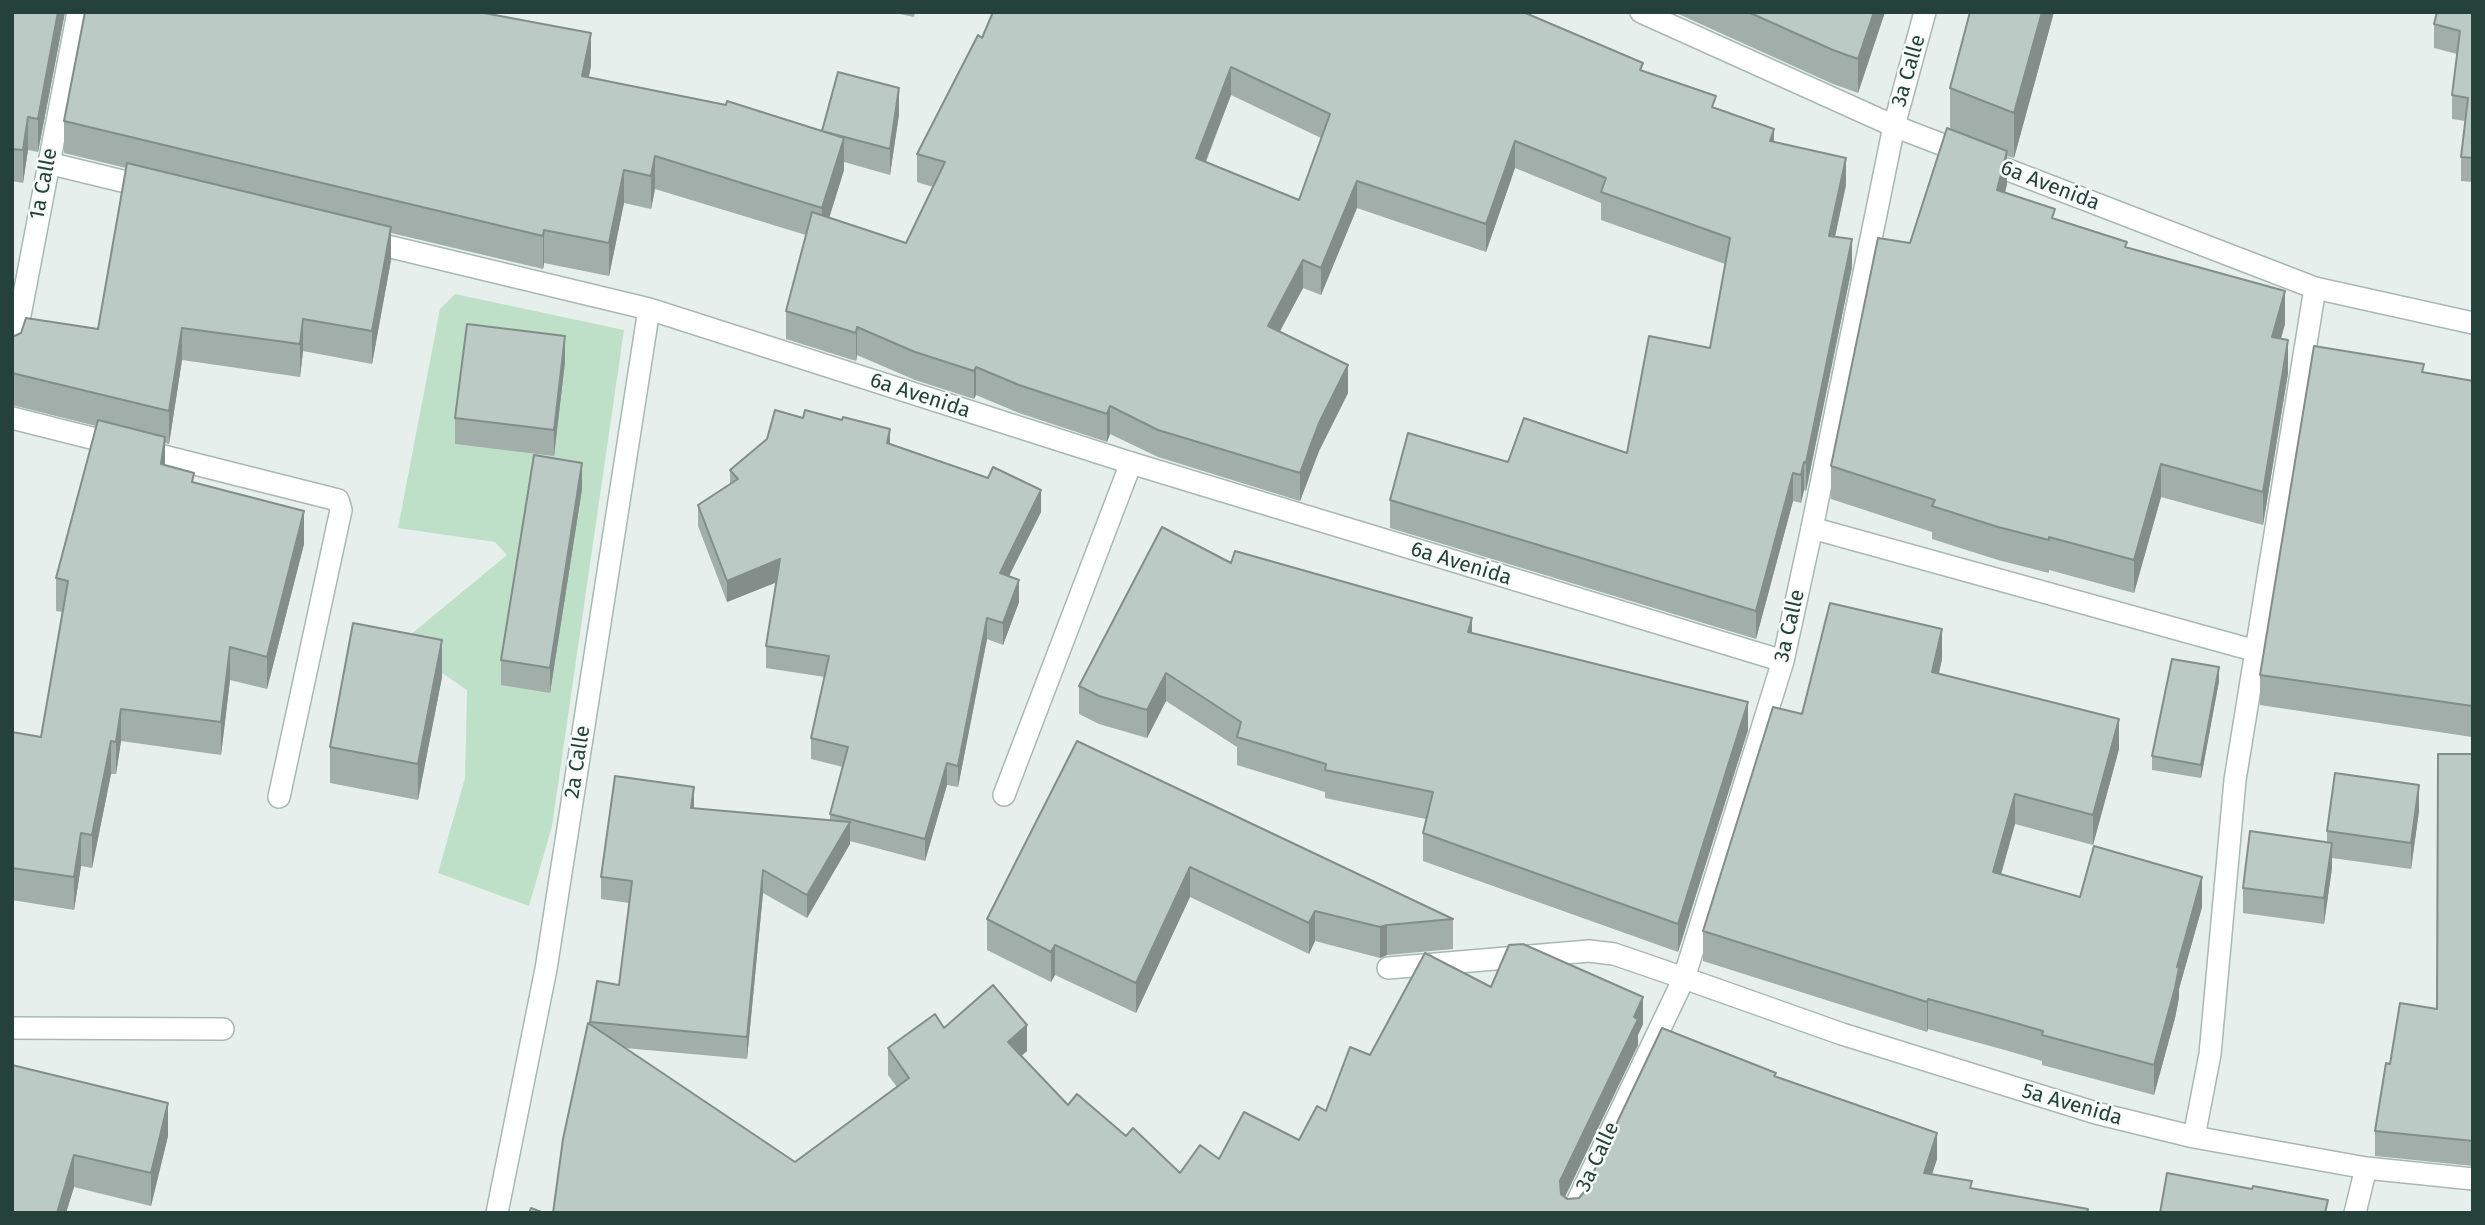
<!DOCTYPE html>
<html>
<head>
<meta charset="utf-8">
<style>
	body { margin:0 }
	#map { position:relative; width:2485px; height:1225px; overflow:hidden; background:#e6efeb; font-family:"Fira Sans",sans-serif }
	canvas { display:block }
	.frame { position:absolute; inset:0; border:14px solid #24423a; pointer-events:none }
</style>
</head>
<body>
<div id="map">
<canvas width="2485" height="1225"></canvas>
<div class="frame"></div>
</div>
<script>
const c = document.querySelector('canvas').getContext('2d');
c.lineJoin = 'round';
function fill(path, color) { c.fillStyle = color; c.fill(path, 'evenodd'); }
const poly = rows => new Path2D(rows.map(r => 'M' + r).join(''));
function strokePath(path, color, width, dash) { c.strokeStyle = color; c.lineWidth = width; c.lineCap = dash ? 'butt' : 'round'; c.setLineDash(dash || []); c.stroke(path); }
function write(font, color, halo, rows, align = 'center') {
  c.font = font + ' "Fira Sans",sans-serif'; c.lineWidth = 5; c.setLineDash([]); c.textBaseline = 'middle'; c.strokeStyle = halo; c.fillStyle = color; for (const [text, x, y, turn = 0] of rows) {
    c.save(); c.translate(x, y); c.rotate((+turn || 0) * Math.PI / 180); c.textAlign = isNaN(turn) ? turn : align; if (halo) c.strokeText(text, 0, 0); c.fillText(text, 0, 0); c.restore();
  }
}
fill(poly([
	[455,294,624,330,552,826,529,906,438,873,465,778,467,690,399,644,507,555,495,542,398,528,440,309]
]), '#bfe0c8');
const service = poly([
	[12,418,338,500,341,510,279,797],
	[1812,528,2256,651],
	[1004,795,1131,463],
	[1388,968,1589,951,1614,954,1684,978],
	[12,1028,223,1029]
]);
const minor = poly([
	[1641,12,1894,126,1925,12],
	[1684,978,1842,1034,2096,1113,2194,1137,2366,1168,2473,1179],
	[2194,1137,2210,1054,2235,780,2315,288],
	[2355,1213,2366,1168]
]);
const tertiary = poly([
	[48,163,151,188],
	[362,240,649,309,1131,463,1783,661],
	[497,1213,546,969,649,309],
	[1572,1213,1684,978,1783,661,1812,528,1894,126,2315,288,2473,323]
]);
const secondary = poly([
	[12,357,78,12]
]);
strokePath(service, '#a8b8b2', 24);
strokePath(minor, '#a8b8b2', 24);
strokePath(tertiary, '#a8b8b2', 24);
strokePath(secondary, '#a4bbb3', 24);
strokePath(service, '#fff', 21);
strokePath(minor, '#fff', 21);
strokePath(tertiary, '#fff', 21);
strokePath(secondary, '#fff', 21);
fill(poly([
	[12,12,65,12,38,152,28,150,23,183,12,181],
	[487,12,487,14,591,66,589,77,822,131,899,114,890,175,844,162,844,170,829,218,906,243,933,187,917,182,917,154,982,38,1643,71,1716,108,1846,185,1835,237,1852,267,1806,491,1804,490,1801,503,1793,501,1756,639,1390,528,1390,500,1508,462,1627,453,1710,348,1725,264,1601,220,1601,203,1515,168,1486,252,1357,208,1321,295,1303,288,1279,332,1348,393,1319,451,1300,501,1158,457,1110,434,1107,442,1019,413,976,395,974,399,915,380,857,355,856,361,786,339,786,311,806,235,655,189,651,209,624,203,609,276,544,263,543,269,391,233,391,260,372,364,303,351,300,377,182,360,169,444,165,443,165,466,304,544,267,689,230,680,221,755,121,741,116,774,111,774,92,868,81,866,74,910,12,900,12,732,41,737,62,612,56,611,56,578,96,426,12,405,12,337,98,329,126,168,64,153,64,121],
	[1231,95,1321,138,1299,200,1206,162],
	[891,12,915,12,914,17],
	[1674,12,1885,12,1858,93,1833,84],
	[2054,12,2014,158,2007,156,2007,184,2005,193,2055,219,2127,248,2285,324,2281,338,2288,373,2263,525,2161,497,2134,593,2049,570,2049,573,1998,560,1932,539,1932,532,1831,499,1831,466,1950,129,1950,88],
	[2473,12,2473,182,2461,181,2461,157,2465,121,2452,119,2452,95,2457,54,2434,48,2434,24],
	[565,362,554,456,455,444,455,418],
	[2424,372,2473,381,2472,737,2260,705,2260,675],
	[890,444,1041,512,1009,576,1019,602,1003,645,987,639,958,787,947,785,925,861,850,841,850,844,807,918,763,893,747,1059,625,1048,795,1162,897,1087,888,1075,888,1048,944,1028,1027,1051,1021,1056,1068,1105,1126,1136,1180,1173,1219,1159,1299,1140,1326,1111,1370,1055,1491,987,1643,1024,1638,1035,1638,1045,1565,1197,1567,1199,1579,1198,1776,1077,1937,1159,1932,1174,1972,1188,2088,1213,553,1213,597,981,619,985,629,903,601,899,601,877,694,809,830,820,830,814,843,767,811,759,811,738,825,677,766,668,766,646,776,582,727,602,698,526,698,505,730,484,730,470],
	[582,489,550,693,501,685,501,660],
	[1231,563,1472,633,1748,730,1678,952,1423,861,1423,833,1426,819,1325,798,1325,792,1237,765,1237,747,1166,701,1147,738,1099,724,1079,714,1079,686],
	[1942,659,1939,673,2119,749,2093,845,2015,824,2001,875,2080,897,2202,907,2179,989,2179,998,2175,1018,2154,1095,2042,1065,2042,1061,2005,1050,1928,1029,1927,1032,1703,961,1703,931,1802,714],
	[442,677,418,800,330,783,330,747],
	[2219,681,2201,778,2152,770,2152,756],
	[1077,741,1453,919,1453,949,1387,955,1380,958,1315,941,1309,954,1190,897,1136,1013,1055,975,1051,982,987,950,987,919],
	[2473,754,2473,1166,2375,1156,2375,1131,2390,1064,2437,1009],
	[2419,811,2411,869,2332,858,2332,868,2324,924,2243,913,2243,888,2327,842,2327,831],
	[12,1065,168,1136,151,1206,74,1187,66,1213,12,1213]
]), '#a1aea9');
fill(poly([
	[58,12,65,12,38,152,38,119],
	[1874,12,1885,12,1858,93,1858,59],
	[2042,12,2054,12,2014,158,2014,113],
	[591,33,591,66,582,108,582,76],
	[1231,67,1231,95,1196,186,1196,158],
	[899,88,899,114,890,175,890,149],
	[28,117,28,150,23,183,23,150],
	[1774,129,1774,157,1770,141],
	[844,138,844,170,822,241,822,208],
	[1515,141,1515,168,1486,252,1486,224],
	[2007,151,2007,184,1997,223,1997,190],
	[655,156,655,189,651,209,651,176],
	[1846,158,1846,185,1829,264,1829,236],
	[624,170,624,203,609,276,609,243],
	[1357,181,1357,208,1321,295,1321,268],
	[391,227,391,260,372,364,372,331],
	[544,230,544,263,543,269,543,236],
	[1852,239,1852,267,1806,491,1806,463],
	[1303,260,1303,288,1268,354,1268,326],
	[2285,291,2285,324,2272,370,2272,337],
	[303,319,303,351,300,377,300,344],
	[857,327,857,355,856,361,856,333],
	[182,328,182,360,169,444,169,411],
	[565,336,565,362,554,456,554,430],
	[2288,340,2288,373,2263,525,2263,492],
	[1348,365,1348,393,1319,451,1300,501,1300,473,1319,423],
	[976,367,976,395,974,399,974,371],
	[1110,406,1110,434,1107,442,1107,414],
	[890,429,890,450,887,443],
	[165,437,165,470,161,464],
	[1804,462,1804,490,1801,503,1801,475],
	[582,463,582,489,550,693,550,668],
	[2161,464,2161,497,2134,593,2134,560],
	[1793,473,1793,501,1756,639,1756,611],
	[1041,490,1041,512,1000,594,1000,573],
	[304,511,304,544,267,689,267,657],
	[780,559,780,581,727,602,727,581],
	[1019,580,1019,602,1003,645,1003,623],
	[987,618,987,639,958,787,958,766],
	[1472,618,1472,646,1468,632],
	[1942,629,1942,659,1932,702,1932,672],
	[442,640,442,677,418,800,418,764],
	[230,647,230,680,221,755,221,722],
	[2219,667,2219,681,2201,778,2201,765],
	[1166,673,1166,701,1147,738,1147,710],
	[2473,701,2473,732,2472,737,2472,706],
	[1748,702,1748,730,1678,952,1678,924],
	[121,709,121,741,116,774,116,742],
	[2119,719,2119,749,2093,845,2093,815],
	[111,741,111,774,92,868,92,835],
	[947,763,947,785,925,861,925,839],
	[2419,785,2419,811,2411,869,2411,843],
	[694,787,694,810,691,808],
	[2015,794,2015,824,1993,902,1993,872],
	[850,822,850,844,807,918,807,895],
	[81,833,81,866,74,910,74,877],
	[2332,843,2332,868,2324,924,2324,898],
	[1190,867,1190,897,1136,1013,1136,983],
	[763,870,763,893,747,1059,747,1037],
	[2202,877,2202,907,2179,989,2179,998,2175,1018,2154,1095,2154,1065,2177,967],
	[1315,911,1315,941,1309,954,1309,923],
	[1387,925,1387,955,1380,958,1380,927],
	[1055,945,1055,975,1051,982,1051,952],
	[1643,997,1643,1024,1638,1035,1638,1045,1560,1207,1560,1181],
	[1928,999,1928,1029,1927,1032,1927,1002],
	[1027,1025,1027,1051,1008,1068,1008,1042],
	[168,1103,168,1136,151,1206,151,1173],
	[1937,1133,1937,1159,1924,1199,1924,1173],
	[74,1155,74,1187,66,1213,57,1213]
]), '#838d89');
const building = poly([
	[12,12,58,12,38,119,28,117,23,150,12,149,12,12],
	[85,12,484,12,484,13,591,33,582,76,726,105,727,101,844,138,822,208,655,156,651,176,624,170,609,243,544,230,543,236,64,121,85,12],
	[993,12,1523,12,1643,63,1640,70,1716,96,1712,107,1774,129,1770,141,1846,158,1829,236,1852,239,1806,463,1804,462,1801,475,1793,473,1756,611,1390,500,1408,433,1508,462,1524,418,1627,453,1649,336,1710,348,1730,238,1601,192,1606,178,1515,141,1486,224,1357,181,1321,268,1303,260,1268,326,1348,365,1319,423,1300,473,1158,430,1110,406,1107,414,1019,385,976,367,974,371,915,352,857,327,856,333,786,311,812,212,906,243,945,162,917,154,978,35,982,38,993,12],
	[1231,67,1330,114,1299,200,1196,158,1231,67],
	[1748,12,1874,12,1858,59,1833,50,1748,12],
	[1970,12,2042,12,2014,113,1950,88,1970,12],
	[2437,12,2473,12,2473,158,2461,157,2468,98,2452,95,2460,31,2434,24,2437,12],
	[838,72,899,88,890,149,822,131,838,72],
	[1947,128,2007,151,1997,190,2055,209,2052,218,2127,242,2125,247,2285,291,2272,337,2288,340,2263,492,2161,464,2134,560,2049,537,2049,540,1998,527,1932,506,1935,500,1831,466,1878,238,1910,243,1947,128],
	[127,163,391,227,372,331,303,319,300,344,182,328,169,411,12,373,12,337,21,333,26,318,98,329,127,163],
	[467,324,565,336,554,430,455,418,467,324],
	[2314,346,2424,364,2422,372,2473,381,2472,706,2260,675,2314,346],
	[775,410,803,418,805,410,842,420,843,417,890,429,887,443,988,478,993,467,1041,490,1000,573,1019,580,1003,623,987,618,958,766,947,763,925,839,830,814,848,747,811,738,829,656,766,646,780,559,727,581,698,505,738,479,730,470,767,439,775,410],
	[98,420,165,437,161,464,194,473,192,482,304,511,267,657,230,647,221,722,121,709,116,742,111,741,92,835,81,833,74,877,12,868,12,732,41,737,68,581,56,578,98,420],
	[534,455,582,463,550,668,501,660,534,455],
	[1162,527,1231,563,1235,551,1472,618,1468,632,1748,702,1678,924,1423,833,1433,792,1325,770,1326,764,1237,737,1241,722,1166,673,1147,710,1099,696,1079,686,1162,527],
	[1830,603,1942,629,1932,672,2119,719,2093,815,2015,794,1993,872,2080,897,2094,846,2202,877,2177,967,2179,968,2175,988,2154,1065,2042,1035,2043,1031,2005,1020,1928,999,1927,1002,1703,931,1773,707,1802,714,1830,603],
	[353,623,442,640,418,764,330,747,353,623],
	[2172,659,2219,667,2201,765,2152,756,2172,659],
	[1077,741,1453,919,1387,925,1380,927,1315,911,1309,923,1190,867,1136,983,1055,945,1051,952,987,919,1077,741],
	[2438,754,2473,754,2473,1141,2375,1131,2386,1063,2390,1064,2400,1003,2437,1009,2438,754],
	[2335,773,2419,785,2411,843,2327,831,2335,773],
	[615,776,694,787,691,808,850,822,807,895,763,870,747,1037,590,1022,597,981,619,985,632,881,601,877,615,776],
	[2250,831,2332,843,2324,898,2243,888,2250,831],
	[1523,944,1643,997,1634,1017,1638,1019,1560,1181,1561,1194,1567,1199,1579,1198,1584,1192,1662,1028,1776,1073,1774,1076,1937,1133,1924,1173,1972,1181,1970,1188,2088,1209,2087,1213,553,1213,563,1139,588,1023,795,1162,909,1078,888,1048,935,1014,944,1028,993,985,1027,1025,1008,1042,1068,1105,1077,1094,1126,1136,1133,1128,1180,1173,1200,1145,1219,1159,1244,1112,1299,1140,1317,1106,1326,1111,1350,1047,1370,1055,1425,953,1491,987,1509,945,1523,944],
	[12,1065,168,1103,151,1173,74,1155,57,1213,12,1213,12,1065],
	[2167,1173,2252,1189,2253,1186,2328,1200,2325,1213,2160,1213,2167,1173],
	[531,1208,544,1213,529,1213,531,1208]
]);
fill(building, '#bbcac4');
strokePath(building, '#838d89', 2);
write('21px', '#24423a', '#f7fbf9', [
	["3a Calle",1909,71,-74],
	["1a Calle",44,184,-79],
	["6a Avenida",2050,186,21],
	["6a Avenida",920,396,18],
	["6a Avenida",1461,564,17],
	["3a Calle",1790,626,-77],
	["2a Calle",578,762,-81],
	["5a Avenida",2072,1105,16],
	["3a Calle",1598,1157,-65]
]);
</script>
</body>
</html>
